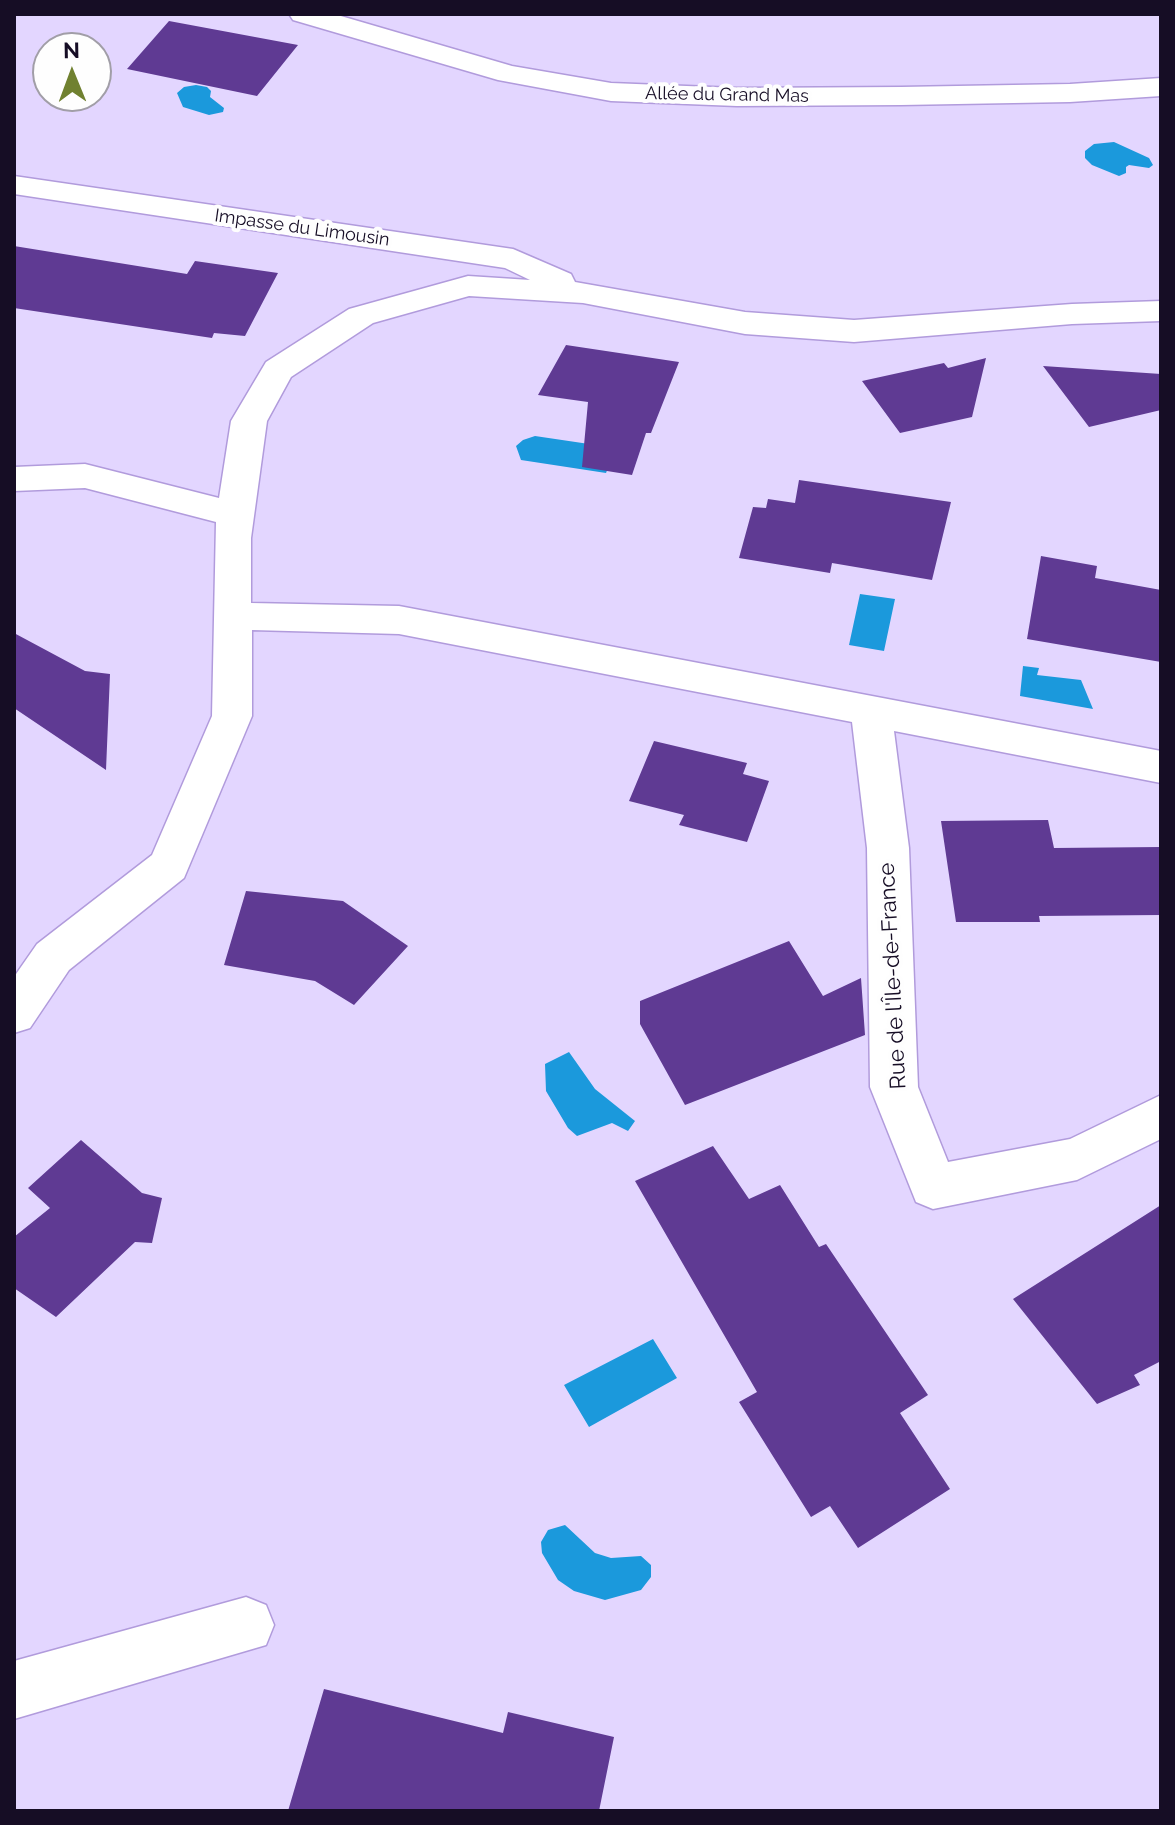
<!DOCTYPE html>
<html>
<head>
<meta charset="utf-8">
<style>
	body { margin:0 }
	#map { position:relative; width:1175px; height:1825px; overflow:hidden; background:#e3d6ff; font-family:Raleway,sans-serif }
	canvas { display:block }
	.frame { position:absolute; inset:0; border:16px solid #160d25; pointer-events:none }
	.north { position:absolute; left:32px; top:32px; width:80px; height:80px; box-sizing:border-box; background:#fefefe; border:2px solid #a19ea7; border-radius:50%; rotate:359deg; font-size:22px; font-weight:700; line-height:32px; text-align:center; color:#160d25 }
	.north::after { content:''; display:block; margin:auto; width:28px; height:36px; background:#708130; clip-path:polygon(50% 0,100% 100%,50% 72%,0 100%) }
</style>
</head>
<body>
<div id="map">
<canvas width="1175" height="1825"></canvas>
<div class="frame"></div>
<div class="north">N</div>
</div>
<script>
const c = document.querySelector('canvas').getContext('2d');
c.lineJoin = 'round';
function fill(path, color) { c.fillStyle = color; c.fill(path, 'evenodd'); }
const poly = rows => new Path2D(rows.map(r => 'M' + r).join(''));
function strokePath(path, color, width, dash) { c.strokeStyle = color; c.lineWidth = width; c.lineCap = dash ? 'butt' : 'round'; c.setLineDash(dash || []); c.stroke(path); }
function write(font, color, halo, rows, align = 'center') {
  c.font = font + ' Raleway,sans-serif'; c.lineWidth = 8; c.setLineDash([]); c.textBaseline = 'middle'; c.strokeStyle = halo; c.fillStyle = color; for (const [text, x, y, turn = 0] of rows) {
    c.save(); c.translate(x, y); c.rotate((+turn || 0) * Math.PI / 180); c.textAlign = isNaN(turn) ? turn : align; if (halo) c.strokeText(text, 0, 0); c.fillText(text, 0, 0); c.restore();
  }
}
fill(poly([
	[196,85,207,87,211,91,210,97,224,108,223,112,209,115,183,107,177,93,184,87],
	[1114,142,1149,158,1153,165,1149,168,1129,165,1126,167,1126,173,1119,176,1092,165,1085,158,1085,151,1094,144],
	[535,436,616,448,606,473,521,460,516,446,523,440],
	[860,594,895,599,884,651,849,645],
	[1023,666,1039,668,1037,675,1081,680,1093,709,1020,696],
	[569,1052,595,1089,635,1121,628,1131,612,1123,577,1136,568,1128,546,1091,545,1064],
	[653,1339,677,1378,589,1427,564,1385],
	[565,1525,595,1553,611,1558,641,1556,651,1565,651,1577,641,1590,605,1600,574,1591,558,1580,542,1553,541,1542,548,1530]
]), '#1b99dc');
fill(poly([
	[169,21,298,45,257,96,127,69],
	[14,246,187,274,195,261,278,273,245,336,214,333,212,338,14,308],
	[566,345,679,362,651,433,646,433,632,475,582,467,588,402,538,395],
	[986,358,972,417,900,433,862,381,944,363,948,368],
	[1043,366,1161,374,1161,410,1089,427],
	[799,480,951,502,932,580,832,563,830,573,739,558,753,507,766,508,768,499,795,503],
	[1041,556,1097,566,1095,578,1161,590,1161,662,1027,639],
	[14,633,85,671,110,674,106,770,14,708],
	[654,741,747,763,743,774,769,781,747,842,679,825,684,815,629,801],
	[1048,820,1054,848,1161,847,1161,915,1039,916,1040,922,956,922,941,821],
	[246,891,343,901,408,946,354,1005,315,981,224,965],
	[789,941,823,996,861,978,865,1035,685,1105,640,1024,640,1001],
	[81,1140,142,1193,162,1198,152,1243,135,1242,56,1317,14,1288,14,1237,50,1208,28,1188],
	[713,1146,749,1199,780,1185,819,1247,826,1244,928,1395,900,1413,950,1489,858,1548,830,1506,811,1517,739,1402,757,1392,635,1181],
	[1161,1205,1161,1361,1134,1375,1140,1385,1097,1404,1013,1299],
	[324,1689,503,1733,508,1712,614,1737,599,1811,288,1811]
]), '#5f3a93');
const street = poly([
	[14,176,513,249,571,274,575,282,745,312,854,320,1072,304,1161,301,1161,321,1072,324,854,342,745,334,583,303,469,296,373,323,291,377,267,421,251,538,251,603,399,606,1161,751,1161,783,894,731,909,848,918,1087,948,1162,1070,1139,1161,1095,1161,1139,1077,1180,933,1209,916,1202,870,1087,867,848,852,722,399,634,252,630,252,716,184,878,69,970,30,1028,14,1033,14,977,37,944,152,855,212,716,216,522,85,488,14,491,14,467,85,464,219,498,231,421,266,362,349,309,468,276,530,280,505,268,14,194,14,176],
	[246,1597,266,1605,274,1625,266,1645,14,1719,14,1661,246,1597]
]);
const secondary = poly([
	[289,14,334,14,512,66,611,83,737,88,901,87,1070,84,1161,78,1161,96,1070,102,901,105,737,106,611,101,498,80,293,20,289,14]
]);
strokePath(street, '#b19bdc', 3);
strokePath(secondary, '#b19bdc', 3);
fill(street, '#fff');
fill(secondary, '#fff');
write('18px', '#160d25', '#fefefe', [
	["Allée du Grand Mas",727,95,1],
	["Impasse du Limousin",302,228,8]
]);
write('22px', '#160d25', '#fefefe', [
	["Rue de l'Île-de-France",893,976,-93]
]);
</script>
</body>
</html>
